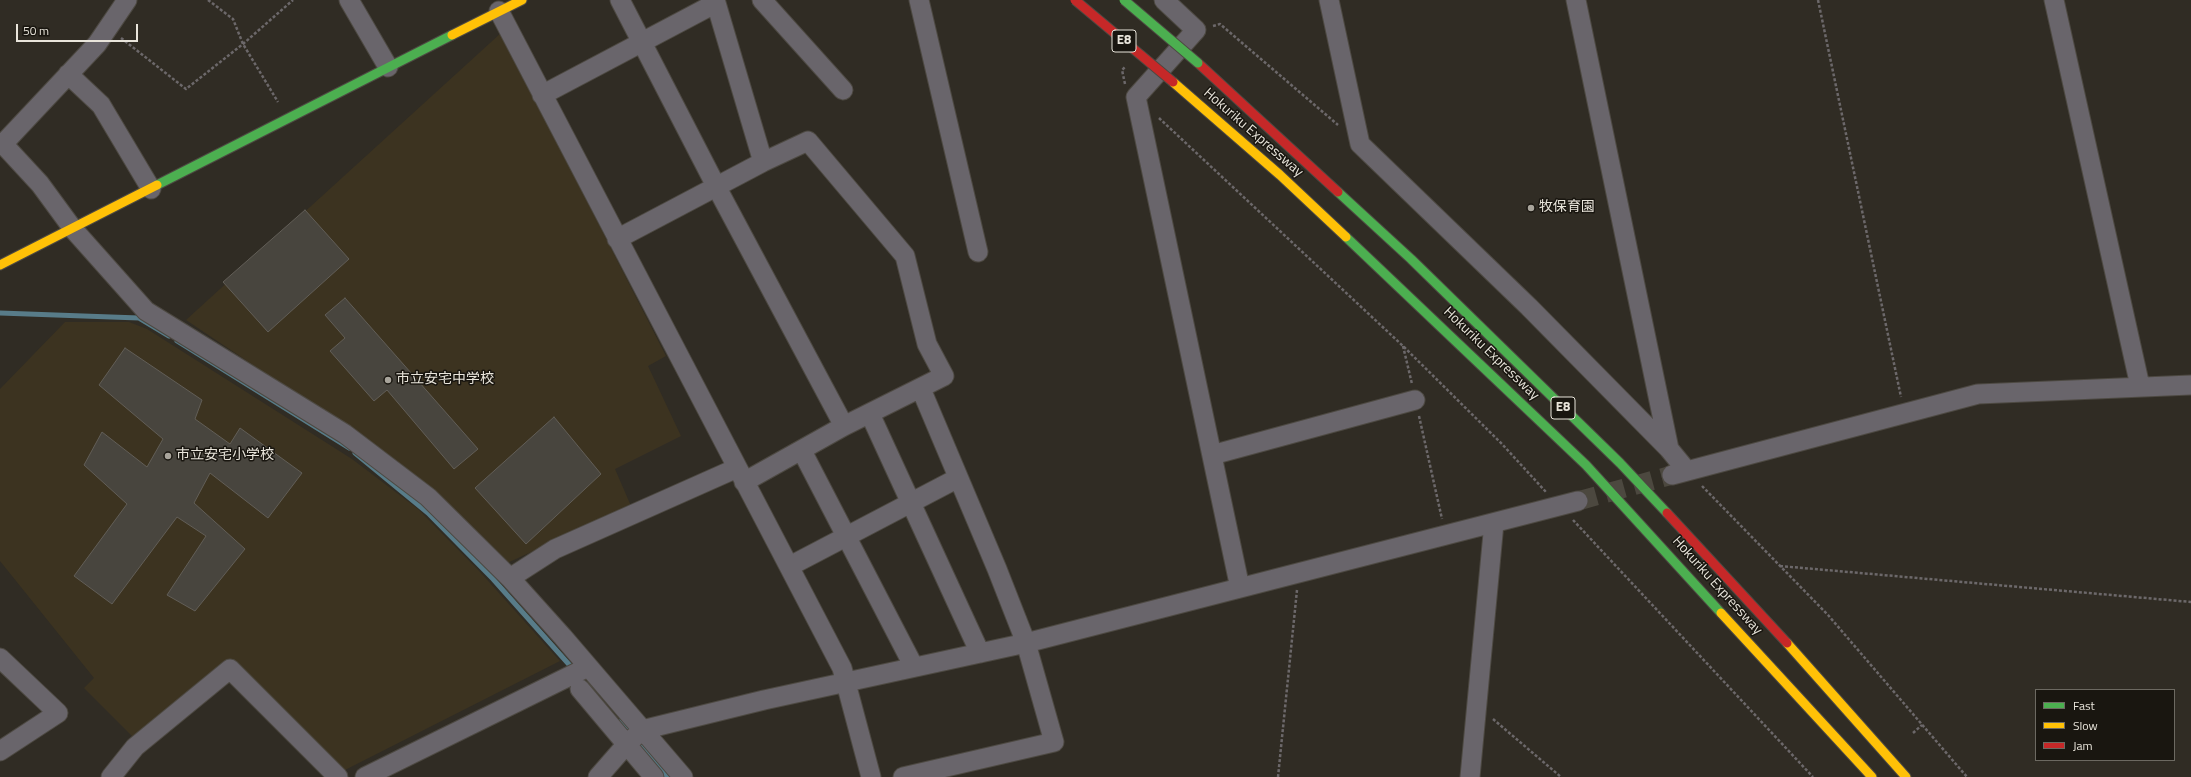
<!DOCTYPE html>
<html>
<head>
<meta charset="utf-8">
<style>
	body { margin:0 }
	#map { position:relative; width:2191px; height:777px; overflow:hidden; background:#302c24; font-family:"Titillium Web",sans-serif }
	canvas { display:block }
	.legend { position:absolute; left:2035px; top:689px; width:140px; height:72px; box-sizing:border-box; background:#191610; border:1px solid #6c6961; margin:0; padding:5px 7px; list-style:none; font-size:12px; color:#e9e5db }
	.legend li { display:flex; align-items:center; gap:8px; height:20px }
	.legend b { width:20px; border:1px solid #6c6961 }
	.scale { position:absolute; left:16px; top:24px; width:122px; height:18px; box-sizing:border-box; border:2px solid #e9e5db; border-top:0; padding-left:5px; font-size:12px; line-height:14px; white-space:nowrap; color:#e9e5db; -webkit-text-stroke:3px #191610; paint-order:stroke }
</style>
</head>
<body>
<div id="map">
<canvas width="2191" height="777"></canvas>
<ul class="legend">
<li><b style="height:5px;background:#4caf50"></b>Fast</li>
<li><b style="height:5px;background:#ffc107"></b>Slow</li>
<li><b style="height:5px;background:#c62828"></b>Jam</li>
</ul>
<div class="scale">50 m</div>
</div>
<script>
const c = document.querySelector('canvas').getContext('2d');
c.lineJoin = 'round';
function fill(path, color) { c.fillStyle = color; c.fill(path, 'evenodd'); }
const poly = rows => new Path2D(rows.map(r => 'M' + r).join(''));
function strokePath(path, color, width, dash) { c.strokeStyle = color; c.lineWidth = width; c.lineCap = dash ? 'butt' : 'round'; c.setLineDash(dash || []); c.stroke(path); }
function write(font, color, halo, rows, align = 'center') {
  c.font = font + ' "Titillium Web","Noto Sans JP",sans-serif'; c.lineWidth = 3; c.setLineDash([]); c.textBaseline = 'middle'; c.strokeStyle = halo; c.fillStyle = color; for (const [text, x, y, turn = 0] of rows) {
    c.save(); c.translate(x, y); c.rotate((+turn || 0) * Math.PI / 180); c.textAlign = isNaN(turn) ? turn : align; if (halo) c.strokeText(text, 0, 0); c.fillText(text, 0, 0); c.restore();
  }
}
fill(poly([
	[501,33,666,356,648,366,681,436,615,469,631,506,505,564,338,422,186,320],
	[65,322,129,322,147,329,352,459,418,509,481,573,560,661,343,771,231,661,133,737,84,688,94,678,0,561,0,389]
]), '#3c3320');
strokePath(poly([
	[0,313,139,318,169,336],
	[177,341,349,448],
	[355,453,428,513,493,579,573,669],
	[620,722,667,777]
]), '#587c89', 5);
const building = poly([
	[305,210,349,259,268,332,223,282,305,210],
	[345,298,478,449,454,469,387,390,374,401,330,351,345,338,325,315,345,298],
	[125,348,202,400,195,419,230,444,240,428,302,473,268,518,210,473,194,503,245,549,195,611,167,595,206,536,177,517,112,604,74,576,127,504,84,465,102,432,147,467,163,439,99,385,125,348],
	[554,417,601,474,526,544,475,488,554,417]
]);
fill(building, '#48453e');
strokePath(building, '#625e57', 1);
strokePath(poly([
	[1578,501,1672,475]
]), '#4c483f', 19, [19, 10]);
const street = poly([
	[127,0,97,44,3,144,40,184,73,229,146,311,345,434,428,497,510,578,563,637,683,777],
	[349,0,388,67],
	[620,0,716,186,844,426],
	[762,0,843,90],
	[919,0,978,252],
	[1164,0,1196,30,1136,97,1240,588],
	[1329,0,1360,144,1529,307,1669,449,1687,471],
	[1576,0,1669,449],
	[2054,0,2140,386],
	[499,11,842,668,871,777],
	[68,74,101,105,151,189],
	[542,95,716,3,763,162],
	[617,239,763,162,808,141,905,256,927,344,944,376,844,426,744,482],
	[870,414,980,653],
	[802,451,914,667],
	[1212,455,1415,400],
	[1672,475,1978,394,2191,385],
	[790,566,958,478],
	[510,578,555,549,737,468],
	[0,658,58,713,0,751],
	[580,689,654,777],
	[111,777,135,747,230,669,338,777],
	[365,777,588,667],
	[598,777,626,745,642,730,764,700,1026,643,1578,501],
	[903,777,1054,742,1026,643,997,569,921,389],
	[1470,777,1494,523]
]);
const fast = poly([
	[157,185,452,35],
	[1338,192,1411,259,1620,463,1667,513],
	[1346,237,1586,465,1721,613]
]);
const slow = poly([
	[452,35,522,0],
	[1173,82,1280,175,1346,237],
	[0,265,157,185],
	[1721,613,1872,777],
	[1787,643,1906,777]
]);
const jam = poly([
	[1198,63,1338,192],
	[1667,513,1787,643]
]);
strokePath(street, '#4d4942', 21);
strokePath(fast, '#4d4942', 11);
strokePath(slow, '#4d4942', 11);
strokePath(jam, '#4d4942', 11);
strokePath(poly([
	[208,0,233,19,243,44,278,102],
	[1818,0,1901,397],
	[1213,26,1220,24,1338,125],
	[121,38,186,89,243,44,293,0],
	[1125,84,1122,70,1125,67],
	[1159,118,1403,346,1502,444,1546,492],
	[1403,346,1412,384],
	[1419,416,1442,519],
	[1702,486,1828,615,1967,777],
	[1573,520,1813,777],
	[1780,566,2191,602],
	[1493,719,1561,777],
	[1913,733,1922,725],
	[1278,777,1297,590]
]), '#6c686a', 2.5, [3, 2]);
strokePath(street, '#69656b', 19);
strokePath(fast, '#4caf50', 9);
strokePath(slow, '#ffc107', 9);
strokePath(jam, '#c62828', 9);
const fastBridge = poly([
	[1124,0,1198,63]
]);
const jamBridge = poly([
	[1075,0,1173,82]
]);
strokePath(fastBridge, '#4d4942', 11, []);
strokePath(jamBridge, '#4d4942', 11, []);
strokePath(fastBridge, '#4caf50', 9);
strokePath(jamBridge, '#c62828', 9);
for (const [x, y, r, color] of [
	[1531,208,4,"#a8a49b"],
	[388,380,4,"#a8a49b"],
	[168,456,4,"#a8a49b"]
]) { const dot = new Path2D(); dot.arc(x, y, r, 0, 2 * Math.PI); c.fillStyle = color; c.fill(dot); strokePath(dot, '#191610', 1.5); }
for (const [x, y, w] of [
	[1124,41,24],
	[1563,408,24]
]) { const box = new Path2D(); box.roundRect(x - w / 2, y - 11, w, 22, 3); c.fillStyle = '#191610'; c.fill(box); strokePath(box, '#e9e5db', 1); }
write('bold 13px', '#e9e5db', null, [
	["E8",1124,41],
	["E8",1563,408]
]);
write('14px', '#e9e5db', '#191610', [
	["Hokuriku Expressway",1253,133,41],
	["Hokuriku Expressway",1491,354,44],
	["Hokuriku Expressway",1717,586,48]
]);
write('14px', '#e9e5db', '#191610', [
	["牧保育園",1539,208],
	["市立安宅中学校",396,380],
	["市立安宅小学校",176,456]
], 'left');
</script>
</body>
</html>
